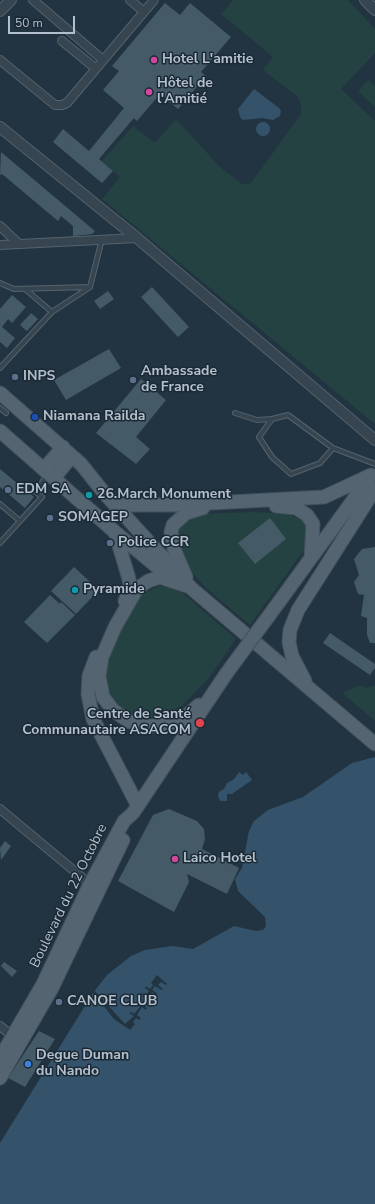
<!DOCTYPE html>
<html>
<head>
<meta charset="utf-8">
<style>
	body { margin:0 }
	#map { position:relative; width:375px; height:1204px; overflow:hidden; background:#223441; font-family:"Nunito Sans",sans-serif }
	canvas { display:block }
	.scale { position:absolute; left:8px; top:16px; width:67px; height:18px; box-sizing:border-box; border:2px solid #b3c0cb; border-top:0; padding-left:5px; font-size:12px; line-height:14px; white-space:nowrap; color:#b3c0cb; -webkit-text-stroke:3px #1b2a36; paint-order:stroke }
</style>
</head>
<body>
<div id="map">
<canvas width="375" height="1204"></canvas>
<div class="scale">50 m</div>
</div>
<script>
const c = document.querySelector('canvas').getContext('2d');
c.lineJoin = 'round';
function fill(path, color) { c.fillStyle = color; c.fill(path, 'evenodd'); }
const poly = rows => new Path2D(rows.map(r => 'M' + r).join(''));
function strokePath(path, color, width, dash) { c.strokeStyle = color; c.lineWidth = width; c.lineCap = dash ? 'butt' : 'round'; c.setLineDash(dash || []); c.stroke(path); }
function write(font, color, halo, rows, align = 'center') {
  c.font = font + ' "Nunito Sans",sans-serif'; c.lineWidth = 3; c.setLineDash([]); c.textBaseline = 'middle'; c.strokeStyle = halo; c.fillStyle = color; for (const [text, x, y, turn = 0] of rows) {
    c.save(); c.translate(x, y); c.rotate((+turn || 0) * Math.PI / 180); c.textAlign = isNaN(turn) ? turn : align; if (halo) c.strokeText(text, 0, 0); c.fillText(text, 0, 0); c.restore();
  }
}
fill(poly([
	[233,0,348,0,375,29,375,53,341,89,375,121,375,424,102,199,120,177,102,161,133,126,155,143,176,119,220,167,242,184,247,184,251,183,301,114,301,104,297,96,263,70,273,57,221,14],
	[368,80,375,86,375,107,358,91],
	[256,512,287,514,302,520,308,527,309,543,250,625,207,589,188,568,175,537,178,525,198,514],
	[158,586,169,586,178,589,236,639,208,679,182,706,164,715,148,718,126,712,109,696,103,674,119,630,140,596],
	[361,685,367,688,375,685,375,721,342,693]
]), '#244241');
fill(poly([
	[254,89,279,108,281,111,280,116,273,120,262,118,243,120,240,117,238,109],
	'256 129a7 7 0 1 1 14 0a7 7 0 1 1-14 0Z',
	[375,757,375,1204,0,1204,0,1143,93,993,107,975,131,956,145,950,172,946,193,949,234,926,256,931,263,930,266,926,265,917,238,891,235,879,242,868,249,831,254,821,268,810,303,797,352,763],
	[239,772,243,775,246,772,252,780,232,794,227,794,227,801,220,801,218,796,219,792,224,789,227,783,234,779]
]), '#34536a');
fill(poly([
	[157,975,167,984,166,985,161,982,158,985,163,989,162,990,155,986,152,990,157,993,156,995,152,992,149,996,153,999,152,1001,148,999,143,1005,147,1008,146,1010,142,1007,137,1015,141,1018,139,1020,136,1018,133,1022,135,1024,130,1030,114,1019,93,993,94,990,125,1024,134,1016,129,1013,131,1012,134,1014,140,1007,136,1004,138,1002,141,1004,146,998,141,994,142,993,146,995,149,991,145,988,146,986,150,989,153,985,151,983]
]), '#223441');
fill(poly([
	[165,3,180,15,190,3,231,37,201,72,206,76,178,109,160,94,137,121,134,118,99,159,113,171,102,183,53,142,63,129,89,151,124,108,103,90,119,71,112,66],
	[1,152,95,231,92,234,73,236,73,226,61,216,58,221,2,174,0,175],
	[152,287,189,327,178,337,141,297],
	[108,291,114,299,100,309,94,301],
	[12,295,26,307,12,323,8,319,2,327,15,338,7,348,0,342,0,309],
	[31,313,38,319,27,331,20,325],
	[109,349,121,368,66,400,54,380],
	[141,379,166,400,136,437,150,449,136,464,96,433],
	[0,469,34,497,25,508,0,487],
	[270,518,286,539,255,564,238,543],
	[375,547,375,643,370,643,367,635,367,618,361,616,364,595,358,594,354,582,359,575,354,559,362,549],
	[74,567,99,590,76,614,51,591],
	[50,595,60,604,61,602,75,615,47,643,24,622],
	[330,633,375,664,375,668,370,675,323,643],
	[169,809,197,821,204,829,205,839,202,849,239,868,227,894,187,874,189,882,174,912,118,881,153,815],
	[5,841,11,846,1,860,0,848],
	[4,962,17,971,12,977,1,966],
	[39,1031,55,1039,25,1087,8,1078]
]), '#455a67');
const service = poly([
	[0,283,14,289,90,287],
	[25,289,52,312],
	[0,368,52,312,90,287,102,239],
	[0,408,6,413],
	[235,413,257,420,272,419,288,415,333,448,375,464],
	[272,419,259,437,272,457,291,474,320,463,333,448],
	[0,504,20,521],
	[0,543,42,497,36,492,47,475]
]);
const minor = poly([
	[33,0,102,59],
	[130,0,143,11],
	[62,41,95,68],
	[0,60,55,105,62,105,67,103,154,0],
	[0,226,19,244],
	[0,245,137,238],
	[0,809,90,884],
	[0,1026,15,1038]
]);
const tertiary = poly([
	[365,0,375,10],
	[0,11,11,0],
	[0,127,137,238,375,440]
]);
const primary = poly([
	[0,393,81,464,105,494,191,588,375,744],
	[0,431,115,532,173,580],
	[44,469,63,447],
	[54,478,72,456],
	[116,505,173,505,324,497,371,475],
	[276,506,296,508,307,515,313,524,311,558],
	[115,532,129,579,130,588,125,601],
	[186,577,174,549,171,532,173,525,186,513,203,508],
	[187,586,160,577,148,581,141,586,135,592,115,627,102,657,99,676,103,697,113,710,128,721,141,726,157,726,172,723,186,716,199,705],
	[279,602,370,477],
	[96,657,89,676,88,694,93,719,138,806],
	[305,681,292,656,289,642,290,630,298,610,375,489],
	[0,1058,43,984,90,884,124,821,133,813,226,674],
	[0,1078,52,988,123,840]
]);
strokePath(service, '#54636e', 6);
strokePath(minor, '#54636e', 10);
strokePath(tertiary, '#54636e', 12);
strokePath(primary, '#43515c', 15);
strokePath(service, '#364550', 4);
strokePath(minor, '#364550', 8);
strokePath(tertiary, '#364550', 10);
strokePath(primary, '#546571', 13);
const primaryBridge = poly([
	[226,674,279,602]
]);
strokePath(primaryBridge, '#43515c', 15, []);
strokePath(primaryBridge, '#546571', 13);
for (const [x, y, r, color] of [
	[154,60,4,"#d1479c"],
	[149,92,4,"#d1479c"],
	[15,377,4,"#5c6f8a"],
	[133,380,4,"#5c6f8a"],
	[35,417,4,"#1a4fb4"],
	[8,490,4,"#5c6f8a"],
	[89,495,4,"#0f9aa8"],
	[50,518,4,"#5c6f8a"],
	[110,543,4,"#5c6f8a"],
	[75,590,4,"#0f9aa8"],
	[200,723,5,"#e0444e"],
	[175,859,4,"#d1479c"],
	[59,1002,4,"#5c6f8a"],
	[28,1064,4,"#3f7fe0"]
]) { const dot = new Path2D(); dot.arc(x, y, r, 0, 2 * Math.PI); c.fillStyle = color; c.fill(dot); strokePath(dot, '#1b2a36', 1.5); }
write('bold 14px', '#b3c0cb', '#1b2a36', [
	["Hotel L'amitie",162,60],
	["Hôtel de",157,84],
	["l'Amitié",157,100],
	["Ambassade",141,372],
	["de France",141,388],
	["INPS",23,377],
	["Niamana Railda",43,417],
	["EDM SA",16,490],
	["26.March Monument",97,495],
	["SOMAGEP",58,518],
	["Police CCR",118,543],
	["Pyramide",83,590],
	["Centre de Santé",191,715,"right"],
	["Communautaire ASACOM",191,731,"right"],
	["Laico Hotel",183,859],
	["CANOE CLUB",67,1002],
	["Degue Duman",36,1056],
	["du Nando",36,1072]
], 'left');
write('14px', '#b3c0cb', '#1b2a36', [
	["Boulevard du 22 Octobre",69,896,-64]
]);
</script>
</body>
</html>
